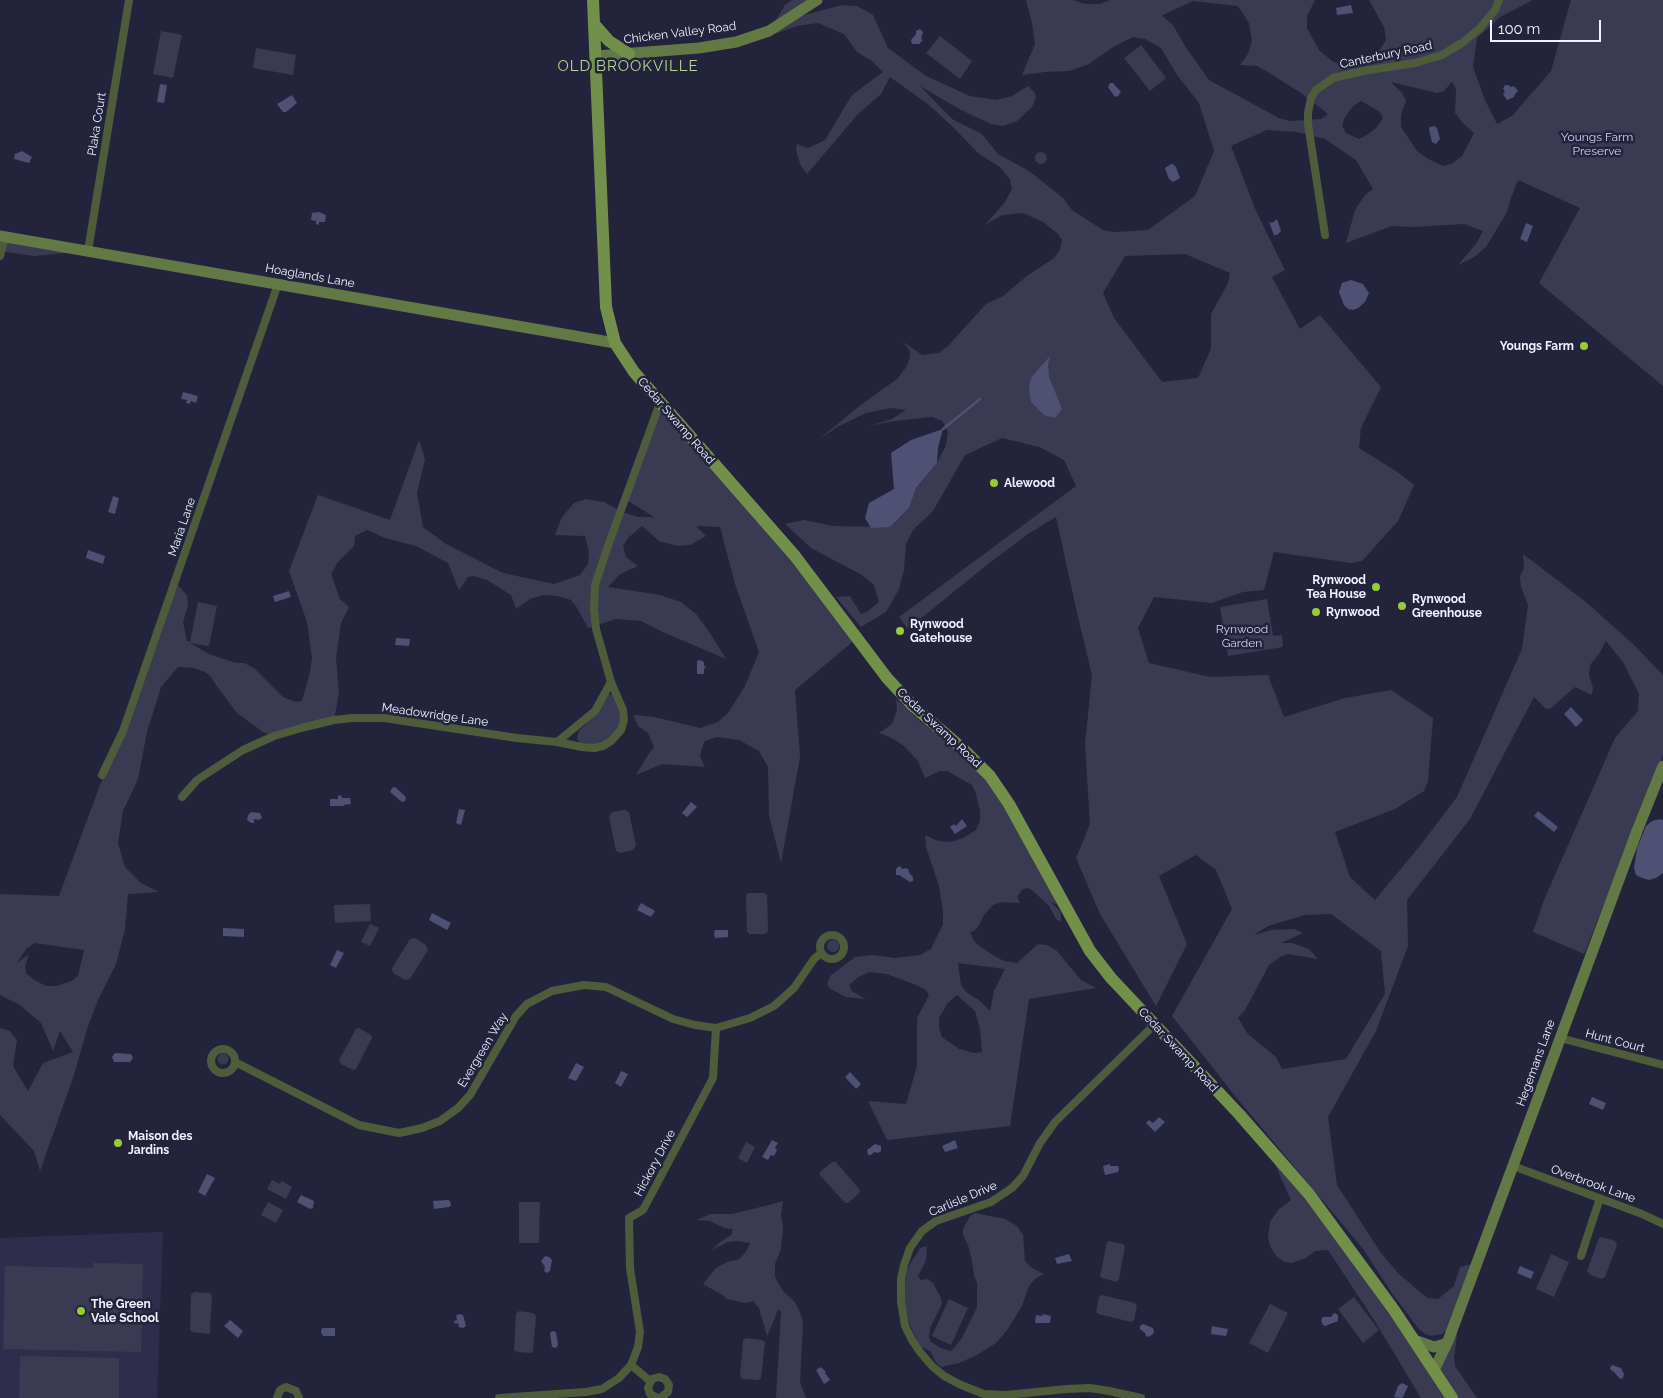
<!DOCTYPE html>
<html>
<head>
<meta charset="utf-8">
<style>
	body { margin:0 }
	#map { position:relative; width:1663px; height:1398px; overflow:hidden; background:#23243c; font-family:Raleway,sans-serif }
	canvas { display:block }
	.scale { position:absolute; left:1490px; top:20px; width:111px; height:22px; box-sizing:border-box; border:2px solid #eff1fe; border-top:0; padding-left:6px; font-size:15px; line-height:18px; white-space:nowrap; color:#eff1fe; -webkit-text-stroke:4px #23243c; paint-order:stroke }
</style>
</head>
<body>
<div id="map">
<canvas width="1663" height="1398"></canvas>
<div class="scale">100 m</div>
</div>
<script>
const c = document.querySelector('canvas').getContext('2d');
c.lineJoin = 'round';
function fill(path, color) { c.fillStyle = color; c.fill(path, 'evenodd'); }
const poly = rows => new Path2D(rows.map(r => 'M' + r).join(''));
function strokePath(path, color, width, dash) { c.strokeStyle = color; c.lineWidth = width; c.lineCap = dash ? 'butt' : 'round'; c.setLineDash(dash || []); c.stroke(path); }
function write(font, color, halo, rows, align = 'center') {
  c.font = font + ' Raleway,sans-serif'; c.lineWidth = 5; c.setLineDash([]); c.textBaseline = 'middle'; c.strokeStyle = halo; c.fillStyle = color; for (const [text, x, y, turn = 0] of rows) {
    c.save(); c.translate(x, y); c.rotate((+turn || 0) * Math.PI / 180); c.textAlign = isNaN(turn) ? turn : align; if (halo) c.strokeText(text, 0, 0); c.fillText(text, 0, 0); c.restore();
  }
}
fill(poly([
	[163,1232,157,1398,0,1398,0,1238]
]), '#2e2e4c');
fill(poly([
	[792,0,811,0,797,17,842,5,857,6,873,15,888,48,926,76,970,96,996,100,1012,96,1028,86,1035,93,1036,97,1032,107,1017,121,1003,126,991,124,961,110,920,86,952,119,982,134,998,154,1029,171,1063,198,1072,210,1103,230,1114,232,1148,230,1195,196,1214,151,1199,103,1177,75,1161,48,1145,39,1133,37,1113,47,1089,64,1069,71,1045,72,1022,75,1035,44,1032,23,1026,0,1073,0,1085,4,1100,4,1110,0,1315,0,1307,16,1307,28,1319,50,1332,61,1350,68,1374,59,1386,40,1384,27,1369,0,1533,0,1500,17,1477,38,1473,67,1485,100,1497,124,1512,116,1551,71,1571,0,1663,0,1663,386,1539,283,1580,208,1518,180,1511,198,1507,212,1486,247,1474,257,1458,265,1476,244,1483,231,1464,224,1414,227,1392,226,1346,243,1355,210,1365,195,1373,189,1356,160,1325,139,1297,132,1267,130,1231,146,1256,211,1285,270,1272,277,1300,329,1320,315,1381,387,1361,428,1359,448,1399,473,1414,485,1398,521,1362,561,1351,563,1274,552,1264,590,1243,592,1212,603,1154,597,1138,628,1149,663,1210,677,1268,675,1284,717,1345,698,1391,690,1433,718,1428,781,1424,791,1395,809,1335,832,1350,877,1375,900,1419,847,1457,797,1522,649,1528,605,1521,587,1520,576,1524,568,1523,554,1586,602,1633,644,1663,675,1663,755,1584,954,1533,932,1544,900,1615,738,1638,711,1639,694,1623,662,1606,641,1599,654,1590,665,1589,675,1593,688,1592,695,1575,687,1550,709,1545,708,1534,697,1470,819,1407,900,1408,946,1376,1031,1328,1117,1337,1185,1381,1253,1398,1273,1420,1292,1428,1298,1438,1299,1454,1286,1460,1267,1472,1264,1458,1326,1454,1358,1455,1366,1477,1398,1421,1398,1376,1323,1328,1250,1315,1251,1306,1258,1292,1263,1285,1262,1277,1257,1270,1246,1268,1238,1270,1222,1278,1210,1291,1200,1265,1142,1432,1366,1449,1328,1442,1334,1432,1336,1425,1334,1418,1328,1391,1292,1364,1250,1235,1096,1172,1016,1232,909,1216,870,1196,855,1159,876,1187,944,1156,1006,1100,914,1076,858,1090,824,1085,745,1092,675,1078,617,1056,517,1028,534,988,564,908,629,899,617,1076,486,1064,460,1039,447,1002,438,965,455,933,511,913,530,906,544,904,570,899,589,886,612,861,627,836,597,850,596,861,614,868,611,879,602,874,585,862,575,811,548,785,524,804,520,833,526,890,527,909,508,916,488,937,463,946,445,948,432,942,421,932,417,894,421,869,426,892,419,906,410,891,408,866,413,837,427,818,440,862,404,897,379,907,366,910,357,910,351,903,342,922,355,939,353,948,346,986,304,1003,296,1027,276,1054,258,1060,250,1062,240,1058,234,1043,222,1023,213,1002,215,985,225,1005,202,1012,189,1010,179,1000,167,979,154,953,127,929,105,890,77,881,94,858,114,807,174,801,166,796,151,797,144,808,148,825,140,852,95,883,72,872,61,857,52,844,34,818,23,797,26,766,37,785,5],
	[1193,1,1238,6,1249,23,1252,41,1248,54,1240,65,1257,66,1266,71,1301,93,1328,114,1321,119,1290,121,1279,118,1209,80,1185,46,1173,25,1163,17,1163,15],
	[1391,82,1437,93,1444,91,1452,82,1456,89,1455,113,1463,123,1474,133,1462,156,1453,163,1443,166,1428,159,1417,151,1401,127,1401,115,1406,101,1402,93],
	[1361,101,1380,112,1383,118,1376,128,1367,135,1359,139,1346,133,1342,126,1344,119,1352,107],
	[1185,254,1230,273,1228,283,1211,314,1211,349,1198,378,1162,382,1114,318,1103,293,1125,256],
	[1331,914,1381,951,1385,994,1346,1059,1282,1069,1276,1057,1248,1034,1238,1018,1245,1010,1269,965,1280,957,1288,954,1318,959,1309,949,1292,943,1281,943,1303,933,1294,929,1272,930,1254,935,1268,926,1305,915],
	[161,31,182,35,173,78,153,74],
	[940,36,972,61,960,79,926,53],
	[1141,45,1166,78,1150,91,1124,58],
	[256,48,296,55,293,75,253,68],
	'1035 158a6 6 0 1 1 12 0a6 6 0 1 1-12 0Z',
	[0,236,86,251,34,256,0,251],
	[660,403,857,638,795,690,800,757,781,863,769,815,768,767,759,751,739,740,717,737,705,741,702,748,700,756,705,767,662,764,636,775,648,755,654,747,648,733,638,726,633,715,654,717,700,728,718,722,728,713,745,686,759,652,735,584,720,527,696,526,706,536,690,545,678,546,659,541,642,526,628,538,623,546,626,557,638,566,620,574,608,587,660,595,681,602,696,614,710,633,726,659,665,633,641,621,616,619,588,628,576,606,571,600,558,596,543,595,530,599,516,609,511,595,487,580,474,576,468,577,459,590,448,563,416,546,385,538,367,530,355,536,354,546,338,562,331,574,340,599,349,607,341,623,336,658,339,693,334,720,274,736,263,732,237,713,216,685,211,677,205,672,194,668,178,667,161,687,147,732,138,779,123,811,118,843,125,867,141,883,159,892,128,894,125,930,116,964,98,1000,87,1029,74,1075,40,1171,34,1151,0,1115,0,1028,10,1031,17,1040,13,1066,28,1091,43,1063,73,1052,60,1031,53,1051,41,1023,20,1005,0,995,0,894,59,896,175,582,187,595,188,606,183,622,187,641,190,642,198,602,217,606,209,646,190,643,209,654,236,663,244,663,254,668,283,697,296,702,302,701,310,672,312,658,307,622,289,571,318,495,390,520,419,440,425,459,417,493,423,527,446,544,503,573,554,584,580,575,588,564,589,553,585,536,555,535,562,517,574,503,586,499,604,502,625,513,638,517,654,517,625,499],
	[35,943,84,950,78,976,72,981,56,986,46,986,34,980,26,973,25,966,29,954,17,963,27,948],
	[1267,599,1273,636,1282,635,1283,647,1228,656,1220,607],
	[609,694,617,697,621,721,619,729,613,737,597,745,580,743,577,739,579,731,594,716],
	[896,699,922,723,951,745,982,772,1004,802,1048,881,1057,905,1050,901,1059,910,1061,914,1061,922,1056,919,1049,906,1032,890,1028,888,1023,889,1017,897,1020,903,1001,902,993,905,984,915,978,927,974,931,970,932,974,941,981,947,996,957,1004,961,1017,963,1038,944,1047,945,1056,950,1081,980,1096,988,1029,999,1010,1126,887,1140,868,1101,906,1104,917,1066,917,1018,929,995,926,990,916,985,887,974,869,972,857,978,849,985,852,991,865,999,846,997,831,989,827,985,830,976,855,957,873,955,895,958,920,955,931,949,943,924,943,912,939,886,926,847,925,835,938,841,951,842,963,838,976,830,980,821,980,811,976,794,972,785,947,771,940,771,925,778,918,761,904,746,890,737,879,733,892,724,897,710],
	[958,963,1005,969,994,991,990,1011,979,1000,966,992,961,985],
	[957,995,975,1011,980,1029,982,1052,974,1053,959,1049,942,1037,939,1027,939,1018,947,1004],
	[625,810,629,812,636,846,633,850,621,853,616,851,609,817,612,812],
	[748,893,764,893,767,895,768,931,765,934,750,934,747,932,746,896],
	[370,904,371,921,335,923,334,905],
	[370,924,379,928,370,946,361,942],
	[415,938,426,945,428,950,410,979,405,980,393,973,392,968,410,939],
	'827 946a6 6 0 1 1 12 0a6 6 0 1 1-12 0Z',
	[359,1028,371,1035,372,1038,356,1069,353,1070,341,1064,339,1060,356,1029],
	'217.5 1059a5.5 5.5 0 1 1 11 0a5.5 5.5 0 1 1-11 0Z',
	[746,1142,755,1147,747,1163,738,1158],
	[832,1162,836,1162,859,1189,860,1192,848,1203,845,1203,820,1175,820,1172],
	[272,1180,280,1184,282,1181,292,1187,286,1199,267,1189],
	[783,1201,781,1216,783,1228,781,1249,775,1264,775,1277,783,1291,795,1302,800,1312,803,1322,800,1382,806,1398,776,1398,781,1312,778,1309,775,1318,767,1336,759,1308,753,1301,746,1303,726,1299,724,1296,703,1284,716,1268,727,1262,739,1259,746,1252,750,1243,737,1241,728,1242,712,1250,720,1242,731,1235,733,1229,724,1228,710,1221,696,1220,711,1214,732,1214,773,1204],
	[268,1202,283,1210,276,1223,261,1215],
	[519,1202,540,1202,539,1243,519,1243],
	[975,1213,1005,1219,1017,1226,1023,1235,1025,1261,1032,1268,1044,1274,1036,1278,1029,1286,1022,1306,1008,1329,996,1343,977,1355,959,1363,941,1367,935,1361,931,1352,920,1346,909,1323,904,1298,906,1271,920,1248,927,1246,926,1260,918,1276,921,1280,928,1279,933,1283,941,1298,942,1304,930,1328,929,1337,931,1342,941,1348,950,1351,953,1349,962,1338,977,1307,977,1283,974,1276,972,1261,968,1245,963,1235,963,1229,970,1216],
	[1602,1237,1615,1241,1617,1245,1605,1277,1601,1279,1589,1274,1587,1271,1599,1238],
	[1109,1241,1123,1244,1125,1246,1119,1279,1117,1282,1102,1278,1100,1276,1107,1242],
	[1551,1254,1569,1262,1554,1297,1536,1289],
	[93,1263,143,1264,141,1352,3,1349,5,1266,93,1268],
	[194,1292,210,1293,212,1295,210,1332,209,1334,192,1332,190,1330,191,1295],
	[1102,1295,1135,1303,1137,1306,1134,1320,1131,1322,1098,1314,1096,1312,1099,1297],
	[1354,1297,1379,1330,1363,1343,1338,1309],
	[949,1299,968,1308,951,1345,932,1336],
	[1270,1304,1288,1313,1268,1353,1249,1343],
	[519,1311,533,1313,536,1316,533,1351,531,1353,517,1352,514,1350,516,1314],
	[746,1338,762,1340,765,1342,761,1378,758,1380,742,1379,740,1376,743,1340],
	[20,1356,119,1358,119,1398,19,1398]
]), '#3a3b52');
fill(poly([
	[1351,5,1353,13,1337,15,1336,8],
	[920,29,923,32,921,39,923,40,919,44,912,44,911,40,916,34,916,31],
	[1110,83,1113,83,1121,92,1118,96,1115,97,1108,87],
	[160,84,167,85,164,103,157,102],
	[1505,85,1508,85,1511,87,1514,86,1518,91,1515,94,1514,97,1507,100,1503,94,1505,92,1503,89],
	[292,95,297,103,286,112,283,112,277,104],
	[1435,126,1437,128,1440,139,1436,144,1432,142,1429,129,1430,127],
	[22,151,32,157,29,163,14,159,15,154],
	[1171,164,1173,164,1176,167,1180,178,1173,182,1169,179,1165,168],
	[319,212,326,215,325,222,319,222,319,225,316,224,316,221,311,220,312,213],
	[1277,219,1281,231,1277,235,1274,235,1269,222,1272,223],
	[1526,223,1533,226,1527,242,1520,239],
	[1351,280,1363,284,1369,293,1365,302,1358,308,1353,310,1348,309,1344,305,1339,292,1342,283],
	[1050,356,1048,365,1049,377,1062,409,1055,418,1044,415,1031,402,1029,389,1031,378],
	[183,392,198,396,196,403,191,401,190,404,186,403,187,400,181,399],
	[943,429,938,448,937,463,916,488,909,508,890,527,871,528,865,518,869,503,894,489,891,453,911,440],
	[113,496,119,498,115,514,108,512],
	[88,550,105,556,103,564,86,558],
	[289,591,291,597,275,602,273,596],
	[396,638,410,639,409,646,395,645],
	[700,660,704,662,704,666,706,667,704,669,704,674,697,674,697,661],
	[1571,707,1583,720,1576,727,1564,714],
	[395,787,406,797,405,801,402,802,390,792,392,788],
	[341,795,342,798,350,798,351,804,344,805,344,806,330,806,330,799,338,799,338,796],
	[691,802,697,807,687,817,682,813],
	[459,809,465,810,461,825,456,823],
	[1538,811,1558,827,1554,832,1534,816],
	[251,812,260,813,262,818,259,820,254,819,254,823,251,823,247,820,248,815],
	[962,819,967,826,955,834,950,827,954,824,956,826],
	[1660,819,1663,820,1663,873,1656,878,1649,880,1642,878,1636,875,1634,868,1637,848,1646,826,1652,821],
	[899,866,901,867,902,869,906,868,908,869,910,874,913,877,913,881,910,882,899,875,896,875,896,869],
	[641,903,655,911,651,917,637,910],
	[432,913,451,923,447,930,429,920],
	[223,928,244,929,244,937,223,936],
	[715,930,728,930,728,937,715,938,714,933],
	[337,950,344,953,336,968,330,965],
	[115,1053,131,1054,133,1058,130,1062,114,1062,112,1057],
	[576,1063,584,1067,576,1081,568,1078],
	[621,1071,628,1074,621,1087,615,1083],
	[850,1072,861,1084,856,1089,845,1077],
	[1592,1097,1606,1103,1603,1110,1589,1104],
	[1159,1117,1165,1122,1155,1132,1146,1123,1149,1120,1153,1123],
	[772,1140,778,1143,775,1148,777,1150,774,1156,771,1155,768,1160,762,1157],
	[955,1140,958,1148,945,1152,942,1146],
	[875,1144,881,1146,881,1151,878,1153,874,1152,871,1155,868,1155,867,1150],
	[1110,1164,1110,1166,1118,1166,1119,1170,1118,1172,1105,1175,1103,1166],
	[207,1174,215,1178,205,1196,198,1192],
	[301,1195,314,1201,313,1208,310,1209,297,1202],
	[448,1200,450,1201,451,1205,449,1207,434,1209,433,1201],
	[1069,1254,1072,1261,1057,1264,1055,1258],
	[545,1256,549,1257,552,1260,550,1271,547,1273,544,1271,545,1267,541,1261],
	[1520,1266,1534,1272,1531,1279,1517,1273],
	[1334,1313,1338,1315,1338,1321,1325,1326,1323,1325,1321,1320,1323,1317,1331,1317],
	[459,1314,463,1315,466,1326,463,1328,459,1327,458,1323,455,1324,454,1321,457,1320,456,1316],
	[1043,1314,1051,1316,1050,1323,1035,1323,1036,1315,1042,1316],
	[230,1320,243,1331,238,1338,224,1326],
	[1143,1324,1153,1328,1154,1333,1149,1337,1146,1336,1145,1333,1140,1329,1140,1326],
	[1212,1326,1228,1329,1226,1336,1211,1334],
	[322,1328,335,1328,335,1336,323,1336,321,1332],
	[552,1331,556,1332,558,1345,556,1348,552,1347,550,1333],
	[1612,1365,1621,1368,1624,1374,1623,1378,1620,1379,1614,1372,1611,1370,1610,1368],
	[821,1367,826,1372,825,1373,830,1380,824,1384,816,1370],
	[1402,1383,1408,1386,1403,1397,1401,1398,1394,1397,1398,1386]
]), '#4e5074');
strokePath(poly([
	[943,429,980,399]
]), '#4e5074', 2.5);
strokePath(poly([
	[1325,235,1308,124,1308,113,1311,98,1316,90,1333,78,1363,71,1415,63,1442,55,1462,43,1479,29,1495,10,1499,0],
	[88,251,129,0],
	[0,256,5,237],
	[557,742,595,711,611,682],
	[102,775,123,731,278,284],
	[182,797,197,780,243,750,274,736,305,727,334,720,352,718,384,718,517,738,557,742,582,747,594,748,603,746,611,741,621,730,624,720,623,710,611,682,596,629,594,609,595,585,609,543,660,403],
	'820 947a12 12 0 1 1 24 0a12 12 0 1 1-24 0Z',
	[1560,1038,1663,1065],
	'211 1061a12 12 0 1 1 24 0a12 12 0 1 1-24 0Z',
	[235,1062,359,1125,399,1133,404,1132,422,1128,440,1121,458,1108,470,1095,516,1016,527,1004,552,991,584,985,606,987,673,1019,695,1025,716,1028,750,1018,774,1006,794,988,814,959,821,953],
	[1513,1166,1642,1214,1663,1224],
	[1581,1256,1600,1198],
	[631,1365,650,1381],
	[277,1398,280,1390,286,1387,296,1391,299,1398],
	[499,1398,586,1392,602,1389,619,1378,631,1365,638,1347,640,1332,630,1268,629,1218,643,1210,713,1078,716,1028],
	[658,1398,650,1394,648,1388,652,1379,659,1377,665,1379,669,1385,668,1392,660,1398],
	[1141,1398,1109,1391,1090,1388,1067,1389,1006,1395,984,1394,961,1385,944,1376,932,1366,920,1352,912,1340,905,1326,901,1301,901,1279,904,1265,910,1248,922,1231,936,1221,991,1202,1012,1188,1023,1176,1040,1143,1055,1122,1154,1025]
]), '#4e5c3b', 8);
strokePath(poly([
	[596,56,699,48,736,42,769,31,817,0],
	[0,236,615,343],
	[1414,1340,1434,1347,1445,1344,1448,1341],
	[1434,1370,1448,1341,1637,831,1663,766]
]), '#637945', 11);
strokePath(poly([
	[593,0,606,307,615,343,634,372,795,556,887,678,912,705,964,750,990,776,1009,804,1090,951,1111,978,1239,1114,1309,1194,1394,1310,1452,1398],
	[594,24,609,41,629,54]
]), '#73904b', 12);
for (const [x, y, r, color] of [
	[1584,346,5,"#97cc38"],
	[994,483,5,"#97cc38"],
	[1376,587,5,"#97cc38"],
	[1402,606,5,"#97cc38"],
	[1316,612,5,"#97cc38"],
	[900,631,5,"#97cc38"],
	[118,1143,5,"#97cc38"],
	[81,1311,5,"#97cc38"]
]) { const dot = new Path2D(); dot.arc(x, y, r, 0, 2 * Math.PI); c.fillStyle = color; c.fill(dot); strokePath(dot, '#23243c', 2); }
write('12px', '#eff1fe', '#23243c', [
	["Chicken Valley Road",680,33,-7],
	["Canterbury Road",1386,55,-12],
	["Plaka Court",97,124,-81],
	["Hoaglands Lane",310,276,10],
	["Cedar Swamp Road",676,421,49],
	["Maria Lane",182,527,-71],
	["Meadowridge Lane",435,715,8],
	["Cedar Swamp Road",939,728,43],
	["Hunt Court",1615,1041,15],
	["Evergreen Way",483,1050,-59],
	["Cedar Swamp Road",1178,1050,47],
	["Hegemans Lane",1536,1063,-70],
	["Hickory Drive",655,1163,-62],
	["Overbrook Lane",1593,1184,20],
	["Carlisle Drive",963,1199,-23]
]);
write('12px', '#cfd2f9', '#23243c', [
	["Youngs Farm",1597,137],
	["Preserve",1597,151],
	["Rynwood",1242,629],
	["Garden",1242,643]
]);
write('bold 12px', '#eff1fe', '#23243c', [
	["Youngs Farm",1574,346,"right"],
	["Alewood",1004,483],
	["Rynwood",1366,580,"right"],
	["Tea House",1366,594,"right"],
	["Rynwood",1412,599],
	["Greenhouse",1412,613],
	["Rynwood",1326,612],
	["Rynwood",910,624],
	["Gatehouse",910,638],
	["Maison des",128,1136],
	["Jardins",128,1150],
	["The Green",91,1304],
	["Vale School",91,1318]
], 'left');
c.letterSpacing = '1px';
write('15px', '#b6d58e', '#23243c', [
	["OLD BROOKVILLE",628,66]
]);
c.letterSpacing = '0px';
</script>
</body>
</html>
